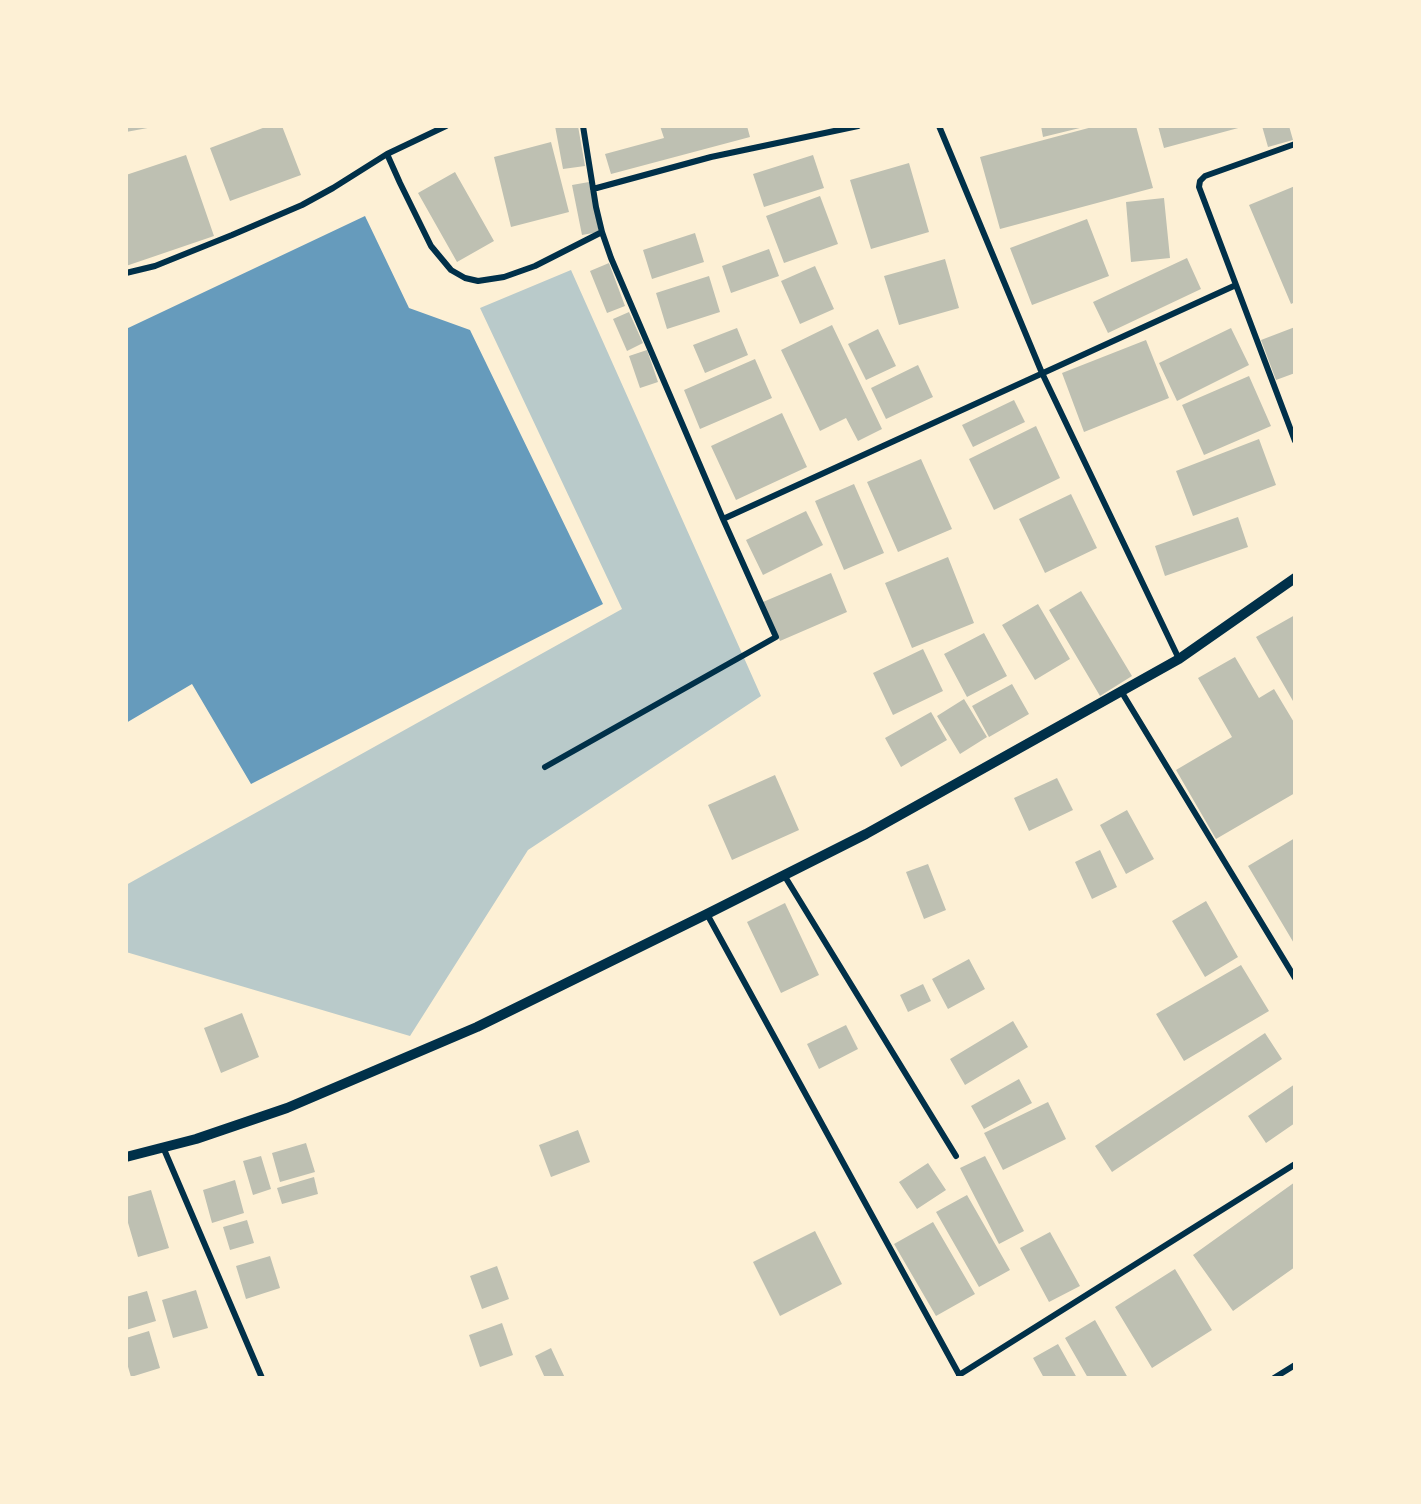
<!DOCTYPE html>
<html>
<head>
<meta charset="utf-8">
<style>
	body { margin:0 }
	#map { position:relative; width:1421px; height:1504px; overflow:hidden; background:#fdf0d5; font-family:"Roboto Condensed",sans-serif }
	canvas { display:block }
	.frame { position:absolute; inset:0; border:128px solid #fdf0d5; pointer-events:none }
</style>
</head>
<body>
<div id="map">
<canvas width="1421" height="1504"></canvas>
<div class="frame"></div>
</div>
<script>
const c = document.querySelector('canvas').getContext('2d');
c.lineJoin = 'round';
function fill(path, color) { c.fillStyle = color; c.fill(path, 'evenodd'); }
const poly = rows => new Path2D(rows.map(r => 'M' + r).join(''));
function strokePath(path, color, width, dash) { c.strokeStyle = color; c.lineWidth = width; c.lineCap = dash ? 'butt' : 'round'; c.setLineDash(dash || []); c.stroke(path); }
fill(poly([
	[571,270,761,696,528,850,410,1036,126,952,126,885,622,609,480,308]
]), '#b9caca');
fill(poly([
	[365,216,409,308,470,330,603,604,251,784,192,684,126,723,126,329]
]), '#669bbc');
fill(poly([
	[126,126,153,126,153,127,126,132],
	[268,126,282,126,301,175,230,201,210,148],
	[555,126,578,126,585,166,563,169],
	[660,126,747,126,750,137,611,174,605,154,664,138],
	[1041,126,1084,126,1084,127,1043,137],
	[1096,126,1136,126,1153,188,1000,229,980,157],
	[1158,126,1241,126,1242,127,1164,148],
	[1262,126,1289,126,1293,140,1268,147],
	[551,142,569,212,511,227,494,157],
	[186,155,214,236,126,266,126,175],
	[813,155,824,188,764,207,753,174],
	[909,163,929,232,871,249,850,180],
	[455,172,494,241,457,262,418,193],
	[589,182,599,232,582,235,572,185],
	[1295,186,1295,302,1291,304,1249,205],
	[820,196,838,244,784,263,766,216],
	[1164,198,1170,258,1131,262,1126,202],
	[1087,219,1109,276,1032,305,1010,248],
	[695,233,704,262,652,279,643,250],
	[769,249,779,276,731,293,722,266],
	[1187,258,1201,289,1108,333,1093,302],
	[945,259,959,308,899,325,884,276],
	[609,263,625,306,607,313,590,271],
	[815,266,834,309,800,324,781,281],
	[709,276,720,312,667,329,656,293],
	[629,312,643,343,627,351,613,319],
	[832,325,882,429,858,441,846,418,820,431,781,350],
	[1295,327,1295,373,1276,380,1261,340],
	[737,328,748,355,705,373,693,345],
	[1231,328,1249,365,1177,401,1159,363],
	[878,329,896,366,866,380,848,344],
	[1146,340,1169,398,1084,432,1062,373],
	[647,350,658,382,640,388,629,356],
	[755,359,772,398,700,429,684,390],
	[918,365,933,397,886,419,871,388],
	[1249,376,1271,426,1204,455,1182,405],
	[1014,400,1025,422,973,447,962,425],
	[782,413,807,467,736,500,711,446],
	[1036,426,1060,478,994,510,969,459],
	[1259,439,1276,485,1193,516,1176,471],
	[921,459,952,529,898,552,867,482],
	[854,484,884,553,844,570,815,501],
	[1071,494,1097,548,1045,573,1019,519],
	[806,511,823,545,763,575,746,540],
	[1238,517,1248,547,1165,576,1155,546],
	[948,557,974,623,912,648,885,583],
	[831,573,847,612,780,641,763,602],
	[1081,591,1132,676,1100,696,1049,610],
	[1038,604,1070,659,1035,680,1002,625],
	[1295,615,1295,700,1293,701,1256,637],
	[984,633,1007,676,967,697,944,654],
	[923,649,943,691,893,715,873,673],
	[1235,657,1259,698,1274,689,1295,724,1295,793,1216,839,1176,770,1232,737,1198,678],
	[1012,684,1029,714,989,737,972,706],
	[964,699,987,737,960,754,937,716],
	[931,712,947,740,901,767,885,738],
	[775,775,799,830,732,860,708,805],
	[1057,778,1073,810,1029,831,1014,798],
	[1127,810,1154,859,1126,874,1100,825],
	[1295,838,1295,945,1248,866],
	[1100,850,1117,887,1092,899,1075,862],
	[928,864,946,910,924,919,906,872],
	[1206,901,1238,957,1205,977,1172,921],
	[785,903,819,975,781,993,747,922],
	[969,959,985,989,948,1009,932,979],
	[1241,965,1269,1011,1184,1061,1156,1014],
	[923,984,931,1001,908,1012,900,995],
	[242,1013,259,1057,221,1073,204,1028],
	[1013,1021,1028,1047,965,1085,950,1059],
	[846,1025,858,1049,819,1069,807,1044],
	[1265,1033,1282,1059,1112,1172,1095,1146],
	[1019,1079,1032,1103,984,1129,971,1106],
	[1295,1084,1295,1123,1266,1143,1248,1116],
	[1048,1102,1066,1139,1003,1170,984,1133],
	[578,1130,590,1162,551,1177,539,1145],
	[306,1143,315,1172,280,1182,272,1153],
	[261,1156,271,1189,253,1195,243,1161],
	[985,1156,1024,1231,999,1244,960,1168],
	[928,1163,946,1190,917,1209,899,1182],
	[314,1177,318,1194,282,1204,277,1188],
	[235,1180,244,1213,212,1223,203,1190],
	[1295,1182,1295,1267,1233,1311,1193,1255],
	[151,1190,169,1248,138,1257,126,1216,126,1197],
	[967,1195,1010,1270,979,1287,936,1212],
	[247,1220,254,1243,230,1250,223,1227],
	[933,1222,975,1294,936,1316,894,1244],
	[815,1231,842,1284,780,1316,753,1262],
	[1050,1232,1080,1286,1049,1302,1020,1248],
	[270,1256,280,1288,246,1299,236,1266],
	[497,1266,509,1299,482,1309,470,1276],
	[1175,1269,1212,1330,1152,1368,1115,1307],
	[196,1290,208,1328,173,1338,162,1300],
	[147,1291,156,1321,126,1330,126,1297],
	[1095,1320,1128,1378,1088,1378,1065,1338],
	[502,1323,513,1355,480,1367,469,1335],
	[149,1331,160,1368,131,1377,126,1360,126,1338],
	[1058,1344,1077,1378,1044,1378,1033,1358],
	[551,1348,565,1378,545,1378,535,1356]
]), '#bec0b2');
strokePath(poly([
	[939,126,1042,373,1179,659],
	[1295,144,1205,176,1200,181,1199,187,1295,441],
	[387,154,400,183,431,246,451,270,465,278,478,281,504,277,535,266,602,232],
	[593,189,711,157,858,126],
	[126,273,155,266,232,235,302,205,333,188,387,154,446,126],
	[723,519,1236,285],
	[1121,691,1295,978],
	[545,767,776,637,723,519,611,258,602,232,596,207,583,126],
	[784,875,956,1156],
	[707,914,961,1378],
	[163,1147,262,1378],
	[959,1375,1295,1164],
	[1274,1378,1295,1365]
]), '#003049', 6);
strokePath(poly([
	[126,1157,196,1139,287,1108,477,1027,707,914,866,834,1179,659,1295,578]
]), '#003049', 10);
</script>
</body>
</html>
